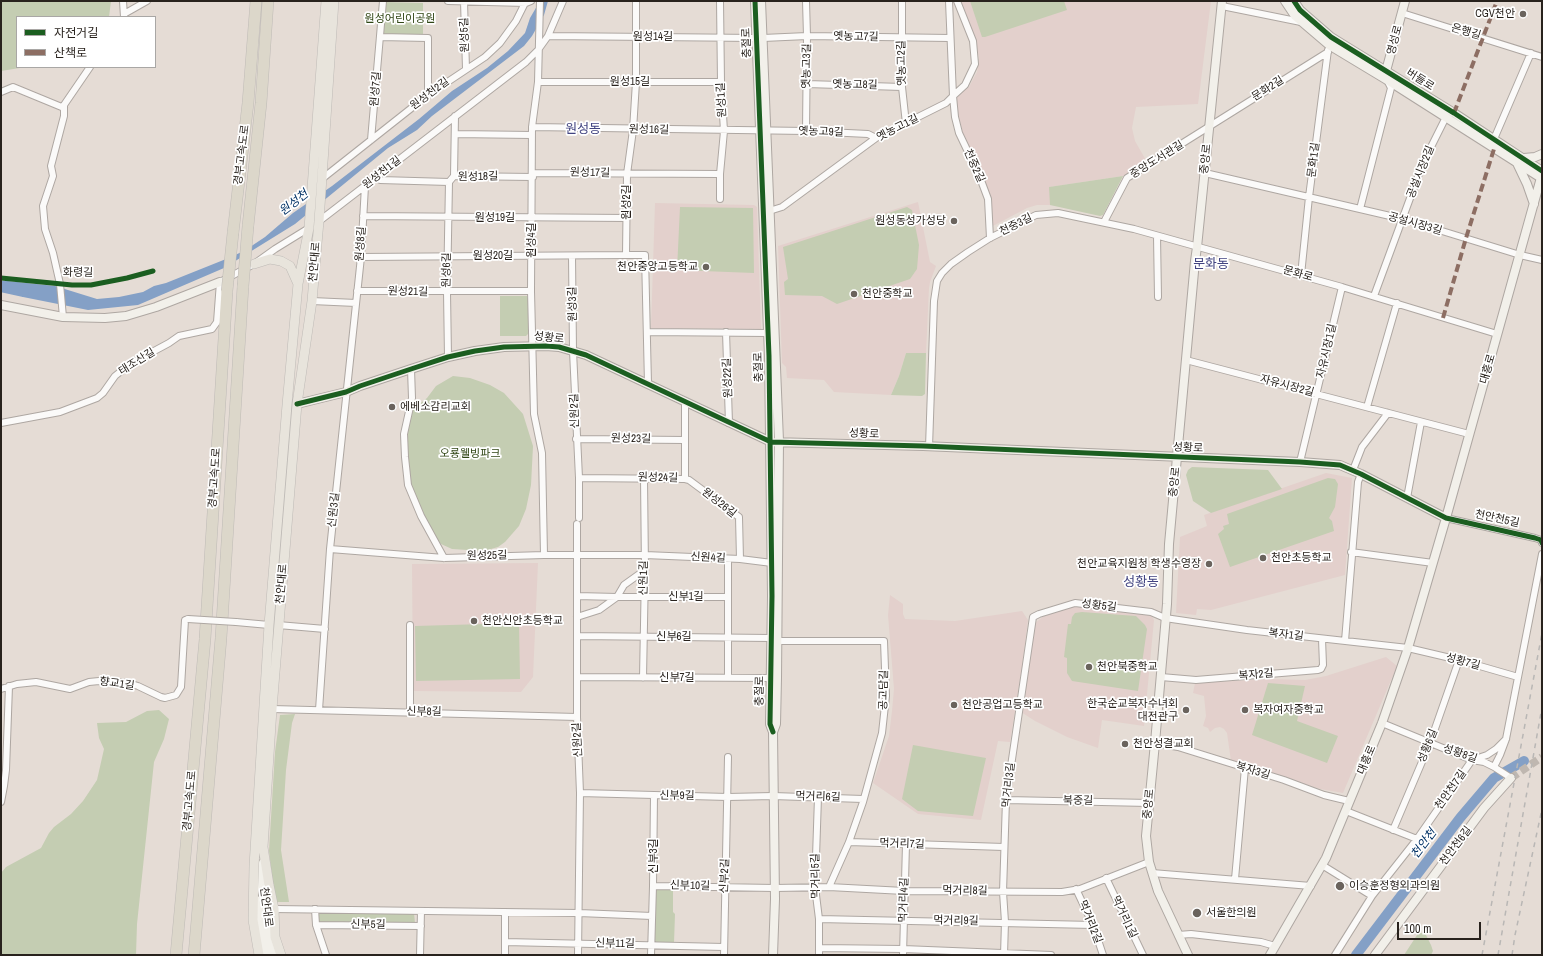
<!DOCTYPE html>
<html>
<head>
<meta charset="utf-8">
<style>
	body { margin:0 }
	#map { position:relative; width:1543px; height:956px; overflow:hidden; background:#e5dcd5; font-family:"Archivo Narrow","Noto Sans KR",sans-serif }
	canvas { display:block }
	.frame { position:absolute; inset:0; border:2px solid #28221d; pointer-events:none }
	.legend { position:absolute; left:16px; top:16px; width:140px; height:52px; box-sizing:border-box; background:#fff; border:1px solid #a9a7a5; margin:0; padding:5px 7px; list-style:none; font-size:12px; color:#28221d }
	.legend li { display:flex; align-items:center; gap:8px; height:20px }
	.legend b { width:20px; border:1px solid #a9a7a5 }
	.scale { position:absolute; left:1397px; top:922px; width:84px; height:18px; box-sizing:border-box; border:2px solid #28221d; border-top:0; padding-left:5px; font-size:12px; line-height:14px; white-space:nowrap; color:#28221d; -webkit-text-stroke:3px #fff; paint-order:stroke }
</style>
</head>
<body>
<div id="map">
<canvas width="1543" height="956"></canvas>
<div class="frame"></div>
<ul class="legend">
<li><b style="height:5px;background:#1b5e20"></b>자전거길</li>
<li><b style="height:5px;background:#8d6e63"></b>산책로</li>
</ul>
<div class="scale">100 m</div>
</div>
<script>
const c = document.querySelector('canvas').getContext('2d');
c.lineJoin = 'round';
function fill(path, color) { c.fillStyle = color; c.fill(path, 'evenodd'); }
const poly = rows => new Path2D(rows.map(r => 'M' + r).join(''));
function strokePath(path, color, width, dash) { c.strokeStyle = color; c.lineWidth = width; c.lineCap = dash ? 'butt' : 'round'; c.setLineDash(dash || []); c.stroke(path); }
function write(font, color, halo, rows, align = 'center') {
  c.font = font + ' "Archivo Narrow","Noto Sans KR",sans-serif'; c.lineWidth = 3.5; c.setLineDash([]); c.textBaseline = 'middle'; c.strokeStyle = halo; c.fillStyle = color; for (const [text, x, y, turn = 0] of rows) {
    c.save(); c.translate(x, y); c.rotate((+turn || 0) * Math.PI / 180); c.textAlign = isNaN(turn) ? turn : align; if (halo) c.strokeText(text, 0, 0); c.fillText(text, 0, 0); c.restore();
  }
}
fill(poly([
	[960,1,1211,1,1198,104,1136,107,1132,128,1135,141,1147,162,1123,176,1050,187,1050,205,1037,205,1027,208,991,227,991,208,988,191,983,176,959,127,956,110,957,95,969,87,977,72,979,58,976,42],
	[918,202,930,262,936,266,930,282,929,288,926,353,906,353,899,376,891,395,834,392,824,380,787,378,786,367,782,363,778,246],
	[655,203,754,205,757,207,761,329,651,328],
	[1326,473,1352,478,1345,575,1211,610,1197,609,1196,615,1176,613,1180,537,1207,526,1204,515],
	[538,563,533,677,521,692,413,691,412,564],
	[890,595,903,604,903,614,905,619,955,621,1022,611,1028,620,1022,667,1010,742,998,741,981,820,918,814,873,783,889,736,892,711,894,689,888,615],
	[1080,606,1151,615,1154,620,1144,726,1102,720,1098,748,1067,737,1035,721,1021,712,1035,623,1044,616,1070,607],
	[1386,657,1397,666,1343,793,1320,789,1231,761,1227,733,1224,729,1220,727,1215,728,1210,732,1208,728,1203,726,1206,716,1204,696,1193,693,1195,683,1269,679,1305,680,1326,676]
]), '#e3d0cc');
fill(poly([
	[1,1,111,1,109,17,17,17,17,67,26,67,1,71],
	[970,1,1064,1,1067,10,985,37,982,37],
	[383,2,423,3,423,36,380,35,377,32,379,6],
	[1123,176,1103,215,1100,216,1050,205,1049,187],
	[680,207,753,208,754,273,677,270],
	[907,207,912,210,919,245,917,269,910,279,837,304,822,296,785,295,784,282,788,279,783,247],
	[500,296,527,296,528,298,528,334,526,336,500,336],
	[906,353,926,353,925,394,922,396,891,395,899,376],
	[453,376,470,378,490,385,504,393,523,414,533,446,531,485,526,509,519,526,505,542,498,547,484,551,452,549,441,544,433,535,423,515,410,484,406,438,409,417,413,409,427,398,436,386],
	[1192,467,1268,470,1282,489,1211,513,1193,501,1186,475,1188,470],
	[1328,478,1335,479,1338,484,1335,507,1329,518,1332,521,1334,531,1230,567,1218,534,1224,529,1223,526,1229,524,1227,514],
	[1082,612,1136,616,1145,625,1147,629,1138,691,1072,681,1067,673,1067,658,1064,657,1068,624,1071,624,1072,617,1075,613],
	[519,623,520,679,416,681,415,626],
	[1268,683,1305,686,1297,721,1338,736,1327,763,1252,735],
	[159,710,169,719,164,739,154,762,137,924,136,955,1,955,1,873,6,867,41,848,49,833,54,827,71,814,83,801,97,780,104,749,99,738,97,723,126,722,147,711],
	[295,714,292,723,286,770,281,850,289,902,275,902,269,851,275,752,280,715],
	[913,745,986,758,973,816,918,811,902,799],
	[656,890,673,890,673,912,675,914,674,943,655,943,652,940,654,894],
	[318,911,414,913,415,923,320,923,318,920],
	[1419,932,1426,935,1431,945,1433,951,1431,955,1404,955]
]), '#c4cdb2');
fill(poly([
	[540,1,548,1,544,15,532,36,524,46,432,116,417,130,388,148,295,224,224,268,138,305,88,310,23,297,8,287,1,287,1,281,8,281,55,286,97,299,119,297,143,292,154,286,166,283,226,259,244,251,265,237,293,213,332,186,419,119,452,91,487,68,508,51,525,33,530,18]
]), '#84a0c6');
strokePath(poly([
	[1,287,24,292],
	[1356,955,1460,818,1494,778,1524,761]
]), '#84a0c6', 10);
strokePath(poly([
	[1511,778,1542,757]
]), '#bfb7b0', 8, [8, 4]);
const street = poly([
	[123,1,124,17],
	[448,1,526,3,531,1],
	[464,1,466,69],
	[540,1,538,82,532,127,531,291,534,414,542,453,544,555],
	[636,1,636,82,633,130,627,174,626,255,645,255,648,384],
	[720,1,721,82,724,131,720,174,720,199],
	[902,1,902,87,906,124],
	[957,1,973,41,975,64,965,85,953,96,955,117,959,133,979,175,988,199,990,238],
	[1222,6,1301,22],
	[1402,13,1542,57],
	[124,14,147,1],
	[548,36,757,38],
	[380,37,428,38,428,95],
	[763,38,807,36,950,38],
	[538,82,721,82],
	[807,84,902,87],
	[1,92,13,87,64,108],
	[532,127,806,131,868,134,876,138],
	[806,131,807,36,806,1],
	[455,134,532,135],
	[1494,139,1531,53],
	[371,140,383,1],
	[532,173,720,174],
	[1205,173,1403,219,1520,255,1542,260],
	[378,176,380,180,449,182,454,176,533,177],
	[454,176,455,116],
	[323,178,428,95,485,57,500,43,516,21,526,1],
	[1360,209,1391,88,1387,80],
	[766,212,782,207,876,138,946,103,953,96,949,1],
	[363,216,627,218],
	[318,222,526,62,538,50,548,36,563,1],
	[1104,222,1127,178,1328,52],
	[1157,236,1158,297],
	[572,256,573,351,579,478,579,518],
	[361,257,626,255],
	[1301,275,1309,197,1328,50],
	[357,291,531,291],
	[1374,296,1423,163,1446,117],
	[312,301,356,303],
	[63,317,60,284,53,253,45,229,43,206,53,176,51,166,64,116,64,105,90,67],
	[647,332,768,333],
	[726,332,729,423],
	[448,357,447,292,449,182],
	[1186,360,1469,434],
	[411,369,412,398,404,434,405,457,408,485,421,516,444,558],
	[1367,407,1397,303],
	[1,423,60,412,97,398,103,393,115,376,130,364,169,343,179,336,212,329,217,322,220,282,254,264,275,249,309,228],
	[576,439,685,440],
	[929,447,934,301,937,281,942,273,951,264,968,252,990,238,1036,215,1058,213,1134,229,1342,287,1497,334],
	[1300,462,1342,287],
	[1353,470,1362,447,1388,413],
	[579,478,685,479,685,402],
	[685,479,689,480,739,517,740,559],
	[1407,498,1421,422],
	[1446,518,1535,538,1541,540,1542,543],
	[577,524,577,717,580,793,578,955],
	[330,549,444,558,544,555,645,555,740,559,772,563],
	[1351,552,1433,563],
	[577,596,617,597,624,585,645,570],
	[577,617,599,610,617,597,728,597],
	[236,622,269,625],
	[278,625,325,629],
	[410,625,410,712],
	[577,636,771,638],
	[777,641,884,641,886,696,882,733,863,802,849,842,829,887],
	[1345,641,1358,482,1361,474],
	[577,677,774,678],
	[1161,677,1196,680,1318,670,1321,669,1323,665,1322,639],
	[643,678,645,570,644,478],
	[728,678,728,559],
	[1,689,17,684,36,682,70,689,89,682,99,681,128,683,138,686,161,697,165,698,176,695,181,687,185,620,188,619],
	[272,709,577,717],
	[319,710,330,549,361,257,365,186],
	[1382,723,1472,760,1484,762,1494,767],
	[1155,743,1178,747,1284,780,1324,795,1349,801],
	[1511,778,1494,767,1500,755,1506,739,1542,554],
	[580,793,728,797,773,796,863,799],
	[818,797,815,887,819,919,819,955],
	[1006,800,1149,803],
	[1,802,4,786,6,770,9,686],
	[1346,811,1417,839],
	[1393,830,1430,743,1459,660],
	[849,842,1004,847],
	[1322,865,1372,896],
	[1152,873,1311,886],
	[1106,878,1143,955],
	[1235,879,1245,768],
	[653,886,775,888,829,887,904,891,1062,892,1080,889,1149,862],
	[1076,889,1093,925,1103,955],
	[274,909,579,913,652,916],
	[315,909,316,925,326,955],
	[819,919,1093,925],
	[316,925,421,926],
	[1178,935,1191,934,1261,942,1275,946],
	[505,942,724,947],
	[819,948,903,949,1051,955],
	[420,955,421,911],
	[505,955,505,912],
	[651,955,653,886,654,795],
	[724,955,728,757],
	[903,955,906,844],
	[1004,955,1005,922,1003,892,1006,800,1033,617,1039,614,1075,603,1151,612,1165,618,1247,630,1408,648,1459,660,1518,677],
	[1335,955,1372,896,1417,839,1472,760,1487,755,1496,749,1506,739]
]);
const secondary = poly([
	[755,1,769,356,772,596,770,724,773,732],
	[761,1,779,441,777,678,776,724,773,732,775,899,773,955],
	[1285,1,1295,16,1329,45,1387,80,1541,178],
	[1294,1,1300,10,1331,37,1454,113,1542,171],
	[1387,75,1386,71,1405,1],
	[1524,158,1535,157,1542,154],
	[1517,163,1527,184,1534,204],
	[1,305,63,317,105,318,126,316,156,307,220,282],
	[297,404,346,392,360,386,411,369,448,357,475,351,504,347,546,346,559,347,586,355,771,442,923,446,1300,462,1340,465,1361,474,1446,518],
	[263,863,262,888,265,910,274,955],
	[256,900,266,955],
	[1188,955,1158,891,1149,862,1146,836,1155,743,1167,604,1169,544,1195,261,1197,247,1222,1],
	[1270,955,1326,858,1382,723,1408,648,1446,518,1542,174],
	[1375,955,1484,808,1511,778]
]);
const primary = poly([
	[254,264,270,259,281,261,290,266,298,284],
	[259,955,253,920,254,866,269,625,287,405,298,284,309,228,326,1],
	[281,955,275,937,274,909,269,885,263,847,272,709,297,404,312,301,319,221,334,1]
]);
const highway = poly([
	[248,226,261,103,268,1],
	[233,233,248,103,256,1],
	[176,955,205,639,227,291],
	[194,955,221,638,243,286]
]);
strokePath(street, '#aea7a2', 8);
strokePath(secondary, '#aea7a2', 10);
strokePath(primary, '#bebab6', 10);
strokePath(highway, '#bebab6', 12);
strokePath(street, '#fbfaf9', 6);
strokePath(secondary, '#f2f0ea', 8);
strokePath(primary, '#e8e4dc', 9);
strokePath(highway, '#dcd7ca', 11);
strokePath(poly([
	[1482,955,1542,633],
	[1498,955,1542,707],
	[1512,955,1515,935,1542,809]
]), '#b9b7b5', 1.5, [5, 5]);
const streetBridge = poly([
	[188,619,236,622]
]);
const highwayBridge = poly([
	[243,286,248,226],
	[227,291,233,233]
]);
strokePath(streetBridge, '#aea7a2', 8, []);
strokePath(highwayBridge, '#bebab6', 12, []);
strokePath(streetBridge, '#fbfaf9', 6);
strokePath(highwayBridge, '#dcd7ca', 11);
strokePath(poly([
	[1454,113,1497,1],
	[1443,318,1466,238,1494,149]
]), '#8d6e63', 4, [8, 4]);
strokePath(poly([
	[755,1,769,356,772,596,770,724,773,732],
	[1294,1,1300,10,1331,37,1454,113,1542,171],
	[1,278,72,285,91,285,127,278,153,271],
	[297,404,346,392,360,386,411,369,448,357,475,351,504,347,546,346,559,347,586,355,771,442,923,446,1300,462,1340,465,1361,474,1446,518,1535,538,1541,540,1542,543]
]), '#1b5e20', 5);
for (const [x, y, r, color] of [
	[1523,14,4,"#6a635d"],
	[954,221,4,"#6a635d"],
	[706,267,4,"#6a635d"],
	[854,294,4,"#6a635d"],
	[392,407,4,"#6a635d"],
	[1263,558,4,"#6a635d"],
	[1209,564,4,"#6a635d"],
	[474,621,4,"#6a635d"],
	[1089,667,4,"#6a635d"],
	[954,705,4,"#6a635d"],
	[1186,710,4,"#6a635d"],
	[1245,710,4,"#6a635d"],
	[1125,744,4,"#6a635d"],
	[1340,886,5,"#6a635d"],
	[1197,913,5,"#6a635d"]
]) { const dot = new Path2D(); dot.arc(x, y, r, 0, 2 * Math.PI); c.fillStyle = color; c.fill(dot); strokePath(dot, '#fff', 1.5); }
write('11px', '#28221d', '#fff', [
	["CGV천안",1515,14,"right"],
	["원성동성가성당",946,221,"right"],
	["천안중앙고등학교",698,267,"right"],
	["천안중학교",862,294],
	["에베소감리교회",400,407],
	["천안초등학교",1271,558],
	["천안교육지원청 학생수영장",1201,564,"right"],
	["천안신안초등학교",482,621],
	["천안북중학교",1097,667],
	["한국순교복자수녀회",1178,704,"right"],
	["대전관구",1178,717,"right"],
	["천안공업고등학교",962,705],
	["복자여자중학교",1253,710],
	["천안성결교회",1133,744],
	["이승훈정형외과의원",1349,886],
	["서울한의원",1206,913]
], 'left');
write('11px', '#304615', '#fff', [
	["원성어린이공원",400,19],
	["오룡웰빙파크",470,454]
]);
write('11px', '#28221d', '#fff', [
	["은행길",1466,32,17],
	["원성5길",465,35,-92],
	["원성14길",653,37],
	["옛농고7길",856,37,1],
	["영성로",1395,40,-75],
	["충절로",747,43,-92],
	["옛농고2길",902,63,-91],
	["옛농고3길",807,66,-89],
	["버들로",1420,80,32],
	["원성15길",630,82],
	["옛농고8길",855,85,1],
	["원성7길",376,89,-85],
	["문화2길",1268,89,-33],
	["원성천2길",430,94,-37],
	["원성1길",722,100,-93],
	["옛농고1길",898,128,-27],
	["원성16길",649,130,1],
	["옛농고9길",821,132,2],
	["경부고속도로",242,155,-83],
	["중앙로",1206,159,-84],
	["중앙도서관길",1157,160,-32],
	["문화1길",1314,160,-83],
	["천중2길",974,166,66],
	["공설시장2길",1421,172,-68],
	["원성천1길",382,173,-38],
	["원성17길",590,173,1],
	["원성18길",478,177,-1],
	["원성2길",627,202,-90],
	["원성19길",495,218],
	["공설시장3길",1415,224,16],
	["천중3길",1016,225,-26],
	["원성4길",532,240,-90],
	["원성8길",361,244,-86],
	["원성20길",493,256],
	["천안대로",315,262,-85],
	["원성6길",447,270,-89],
	["화령길",78,273,1],
	["문화로",1298,274,16],
	["원성21길",408,292,1],
	["원성3길",573,304,-91],
	["성황로",549,338,6],
	["자유시장1길",1327,351,-77],
	["태조산길",137,362,-32],
	["충절로",759,367,-91],
	["대흥로",1488,369,-74],
	["원성22길",728,378,-92],
	["자유시장2길",1287,386,15],
	["신원2길",575,411,-92],
	["성황로",864,434,2],
	["원성23길",631,439,1],
	["성황로",1188,448,2],
	["경부고속도로",215,478,-86],
	["원성24길",658,478,1],
	["중앙로",1175,482,-84],
	["원성26길",719,503,38],
	["신원3길",334,510,-84],
	["천안천5길",1497,519,12],
	["원성25길",487,556,-1],
	["신원4길",708,558,3],
	["신원1길",644,578,-89],
	["천안대로",282,584,-85],
	["신부1길",686,597],
	["성황5길",1099,606,7],
	["복자1길",1286,635,7],
	["신부6길",674,637],
	["성황7길",1463,662,15],
	["복자2길",1256,675,-5],
	["신부7길",677,678],
	["향교1길",117,684,8],
	["공고담길",884,690,-89],
	["충절로",760,691,-89],
	["신부8길",424,712,1],
	["신원2길",578,740,-93],
	["성황6길",1428,746,-68],
	["성황8길",1460,754,19],
	["대흥로",1367,760,-67],
	["복자3길",1253,771,17],
	["먹거리3길",1009,785,-84],
	["천안천7길",1451,790,-55],
	["신부9길",677,796,1],
	["먹거리6길",818,797,2],
	["경부고속도로",190,801,-85],
	["북중길",1078,801,1],
	["중앙로",1149,804,-85],
	["먹거리7길",902,844,2],
	["천안천6길",1456,846,-53],
	["신부3길",654,856,-90],
	["신부2길",725,876,-88],
	["먹거리5길",816,876,-91],
	["신부10길",690,886,1],
	["먹거리8길",965,891,1],
	["먹거리4길",904,900,-88],
	["천안대로",266,907,83],
	["먹거리1길",1124,917,65],
	["먹거리9길",956,921,1],
	["먹거리2길",1090,922,68],
	["신부5길",368,925,1],
	["신부11길",615,944,1]
]);
write('italic 12px', '#023266', '#fff', [
	["원성천",294,203,-38],
	["천안천",1424,844,-53]
]);
write('13px', '#424481', '#fff', [
	["원성동",583,130],
	["문화동",1211,265],
	["성황동",1141,583]
]);
</script>
</body>
</html>
